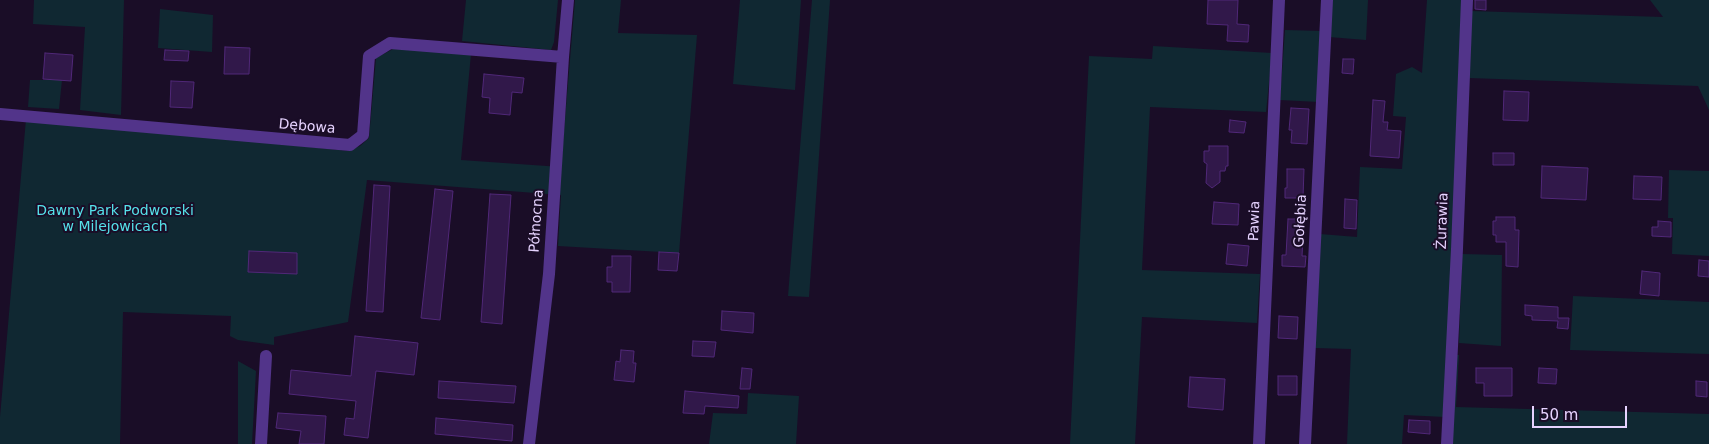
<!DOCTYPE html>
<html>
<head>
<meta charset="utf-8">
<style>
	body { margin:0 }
	#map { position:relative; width:1709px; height:444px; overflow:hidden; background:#1a0d27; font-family:"DejaVu Sans",sans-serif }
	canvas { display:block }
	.scale { position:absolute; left:1532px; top:406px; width:95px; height:22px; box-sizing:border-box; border:2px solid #e6d3ff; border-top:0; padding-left:6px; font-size:15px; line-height:18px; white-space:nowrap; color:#e6d3ff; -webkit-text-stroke:4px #1a0d27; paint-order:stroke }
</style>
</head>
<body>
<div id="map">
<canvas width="1709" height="444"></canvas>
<div class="scale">50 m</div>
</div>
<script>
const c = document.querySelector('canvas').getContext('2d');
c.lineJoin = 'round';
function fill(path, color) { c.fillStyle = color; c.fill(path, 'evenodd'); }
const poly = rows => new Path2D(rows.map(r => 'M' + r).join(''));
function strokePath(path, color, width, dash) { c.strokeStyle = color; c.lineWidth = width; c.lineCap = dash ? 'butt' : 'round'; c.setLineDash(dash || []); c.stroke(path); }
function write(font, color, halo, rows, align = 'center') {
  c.font = font + ' "DejaVu Sans",sans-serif'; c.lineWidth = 4; c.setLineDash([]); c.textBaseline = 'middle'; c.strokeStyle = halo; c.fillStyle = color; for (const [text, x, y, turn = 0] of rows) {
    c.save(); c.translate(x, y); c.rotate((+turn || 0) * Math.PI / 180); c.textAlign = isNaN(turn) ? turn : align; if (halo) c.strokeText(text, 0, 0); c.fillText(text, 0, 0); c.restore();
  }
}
fill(poly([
	[34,0,124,0,121,115,80,110,85,27,33,24],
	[466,0,558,0,554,42,551,50,462,41],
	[575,0,621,0,618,33,697,35,679,253,558,246,561,195,367,180,348,322,274,337,274,345,238,340,230,336,231,316,123,312,120,444,0,444,0,417,26,119,244,140,348,151,360,146,369,138,376,58,395,48,471,54,461,160,561,167],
	[740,0,801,0,795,90,733,84],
	[812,0,830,0,809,297,788,296],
	[1331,0,1368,0,1366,40,1329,37],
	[1427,0,1462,0,1445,417,1404,415,1402,444,1347,444,1351,349,1315,348,1320,234,1357,237,1360,167,1402,169,1406,117,1393,116,1396,74,1412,67,1422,73],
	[1650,0,1709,0,1709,110,1698,86,1469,78,1471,11,1663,17],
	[160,9,213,15,212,52,158,48],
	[1285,30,1322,31,1319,102,1280,100],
	[1153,46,1272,53,1266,112,1150,107,1146,187,1142,270,1260,274,1257,323,1142,317,1135,444,1070,444,1089,56,1152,59],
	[30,80,62,80,59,109,28,107],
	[1669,170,1709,171,1709,256,1672,254,1673,218,1668,218],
	[1462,254,1502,255,1501,346,1459,343],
	[1573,296,1709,302,1709,354,1570,350],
	[1455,355,1459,355,1456,407,1709,414,1709,444,1451,444],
	[238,361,256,371,252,444,238,444],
	[748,393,799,396,796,444,709,444,713,413,747,414]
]), '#102832');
const building = poly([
	[1208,0,1238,0,1237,24,1249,25,1248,42,1227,41,1228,25,1207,24,1208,0],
	[1475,0,1486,0,1486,10,1475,9,1475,0],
	[225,47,250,48,249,74,224,74,225,47],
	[165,50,189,51,188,61,164,60,165,50],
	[45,53,73,55,71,81,43,79,45,53],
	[1343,59,1354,59,1353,74,1342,73,1343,59],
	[484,74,524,78,522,93,512,92,510,115,489,113,490,98,482,97,484,74],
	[171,81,194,82,192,108,170,107,171,81],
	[1504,91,1529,92,1528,121,1503,120,1504,91],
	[1373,100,1385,101,1383,122,1388,122,1387,130,1401,131,1399,158,1370,156,1373,100],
	[1291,108,1309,109,1307,144,1291,143,1292,130,1289,130,1291,108],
	[1230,120,1246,122,1244,133,1229,132,1230,120],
	[1209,146,1228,146,1228,166,1226,166,1225,171,1220,171,1220,182,1212,188,1206,183,1207,164,1204,162,1204,151,1209,151,1209,146],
	[1493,153,1514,153,1514,165,1493,165,1493,153],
	[1542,166,1588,168,1586,200,1541,198,1542,166],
	[1287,169,1304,169,1303,198,1285,198,1285,188,1287,188,1287,169],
	[1634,176,1662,177,1661,200,1633,199,1634,176],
	[374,185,390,186,383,312,366,311,374,185],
	[435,189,453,191,440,320,421,318,435,189],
	[490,194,511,195,502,324,481,322,490,194],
	[1345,199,1357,200,1356,229,1344,228,1345,199],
	[1214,202,1239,204,1238,225,1212,224,1214,202],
	[1496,217,1515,217,1515,230,1519,230,1518,267,1506,266,1506,242,1496,242,1496,235,1493,235,1493,221,1496,221,1496,217],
	[1288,219,1304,219,1302,256,1306,256,1305,267,1282,266,1282,255,1286,255,1288,219],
	[1658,221,1671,222,1671,237,1652,236,1652,227,1658,227,1658,221],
	[1228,244,1249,246,1247,266,1226,264,1228,244],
	[249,251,297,253,297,274,248,272,249,251],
	[659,252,679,253,677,271,658,270,659,252],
	[612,256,631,256,630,292,612,292,612,282,607,282,607,267,612,267,612,256],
	[1699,260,1709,261,1709,277,1698,276,1699,260],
	[1642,271,1660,273,1659,296,1640,294,1642,271],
	[1525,305,1558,307,1558,318,1569,318,1568,329,1557,328,1558,321,1532,320,1532,316,1525,315,1525,305],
	[722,311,754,313,753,333,721,330,722,311],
	[1279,316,1298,317,1297,339,1278,338,1279,316],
	[355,336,418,343,414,375,376,371,368,438,344,435,346,418,354,419,356,401,289,394,291,370,351,376,355,336],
	[693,341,716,342,714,357,692,356,693,341],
	[621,350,634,351,633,363,636,363,634,382,614,380,616,361,620,362,621,350],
	[742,368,752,369,750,389,740,389,742,368],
	[1476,368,1512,368,1512,396,1484,396,1484,383,1476,383,1476,368],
	[1539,368,1557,369,1556,384,1538,383,1539,368],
	[1278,376,1297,376,1297,395,1278,395,1278,376],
	[1190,377,1225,379,1223,410,1188,407,1190,377],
	[439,381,516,386,514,403,438,398,439,381],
	[1696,381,1707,382,1707,397,1696,396,1696,381],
	[685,391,739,396,738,408,705,406,704,414,683,413,685,391],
	[278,413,326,416,324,444,299,444,301,431,276,428,278,413],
	[436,418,513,425,512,441,435,434,436,418],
	[1409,420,1430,421,1430,434,1408,432,1409,420]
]);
fill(building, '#31184a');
strokePath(building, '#502878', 1);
strokePath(poly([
	[0,114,350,145,363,135,369,56,390,43,563,57],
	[261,444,266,356],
	[529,444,549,274,563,57,568,0],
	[1259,444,1279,0],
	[1305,444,1327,0],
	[1447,444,1457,249,1467,0]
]), '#52348a', 12);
write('14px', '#e6d3ff', '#1a0d27', [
	["Dębowa",307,127,5],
	["Północna",537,221,-86],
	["Pawia",1255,221,-88],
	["Gołębia",1301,221,-87],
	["Żurawia",1443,221,-88]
]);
write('14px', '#55e1e9', '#1a0d27', [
	["Dawny Park Podworski",115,211],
	["w Milejowicach",115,227]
]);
</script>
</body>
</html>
